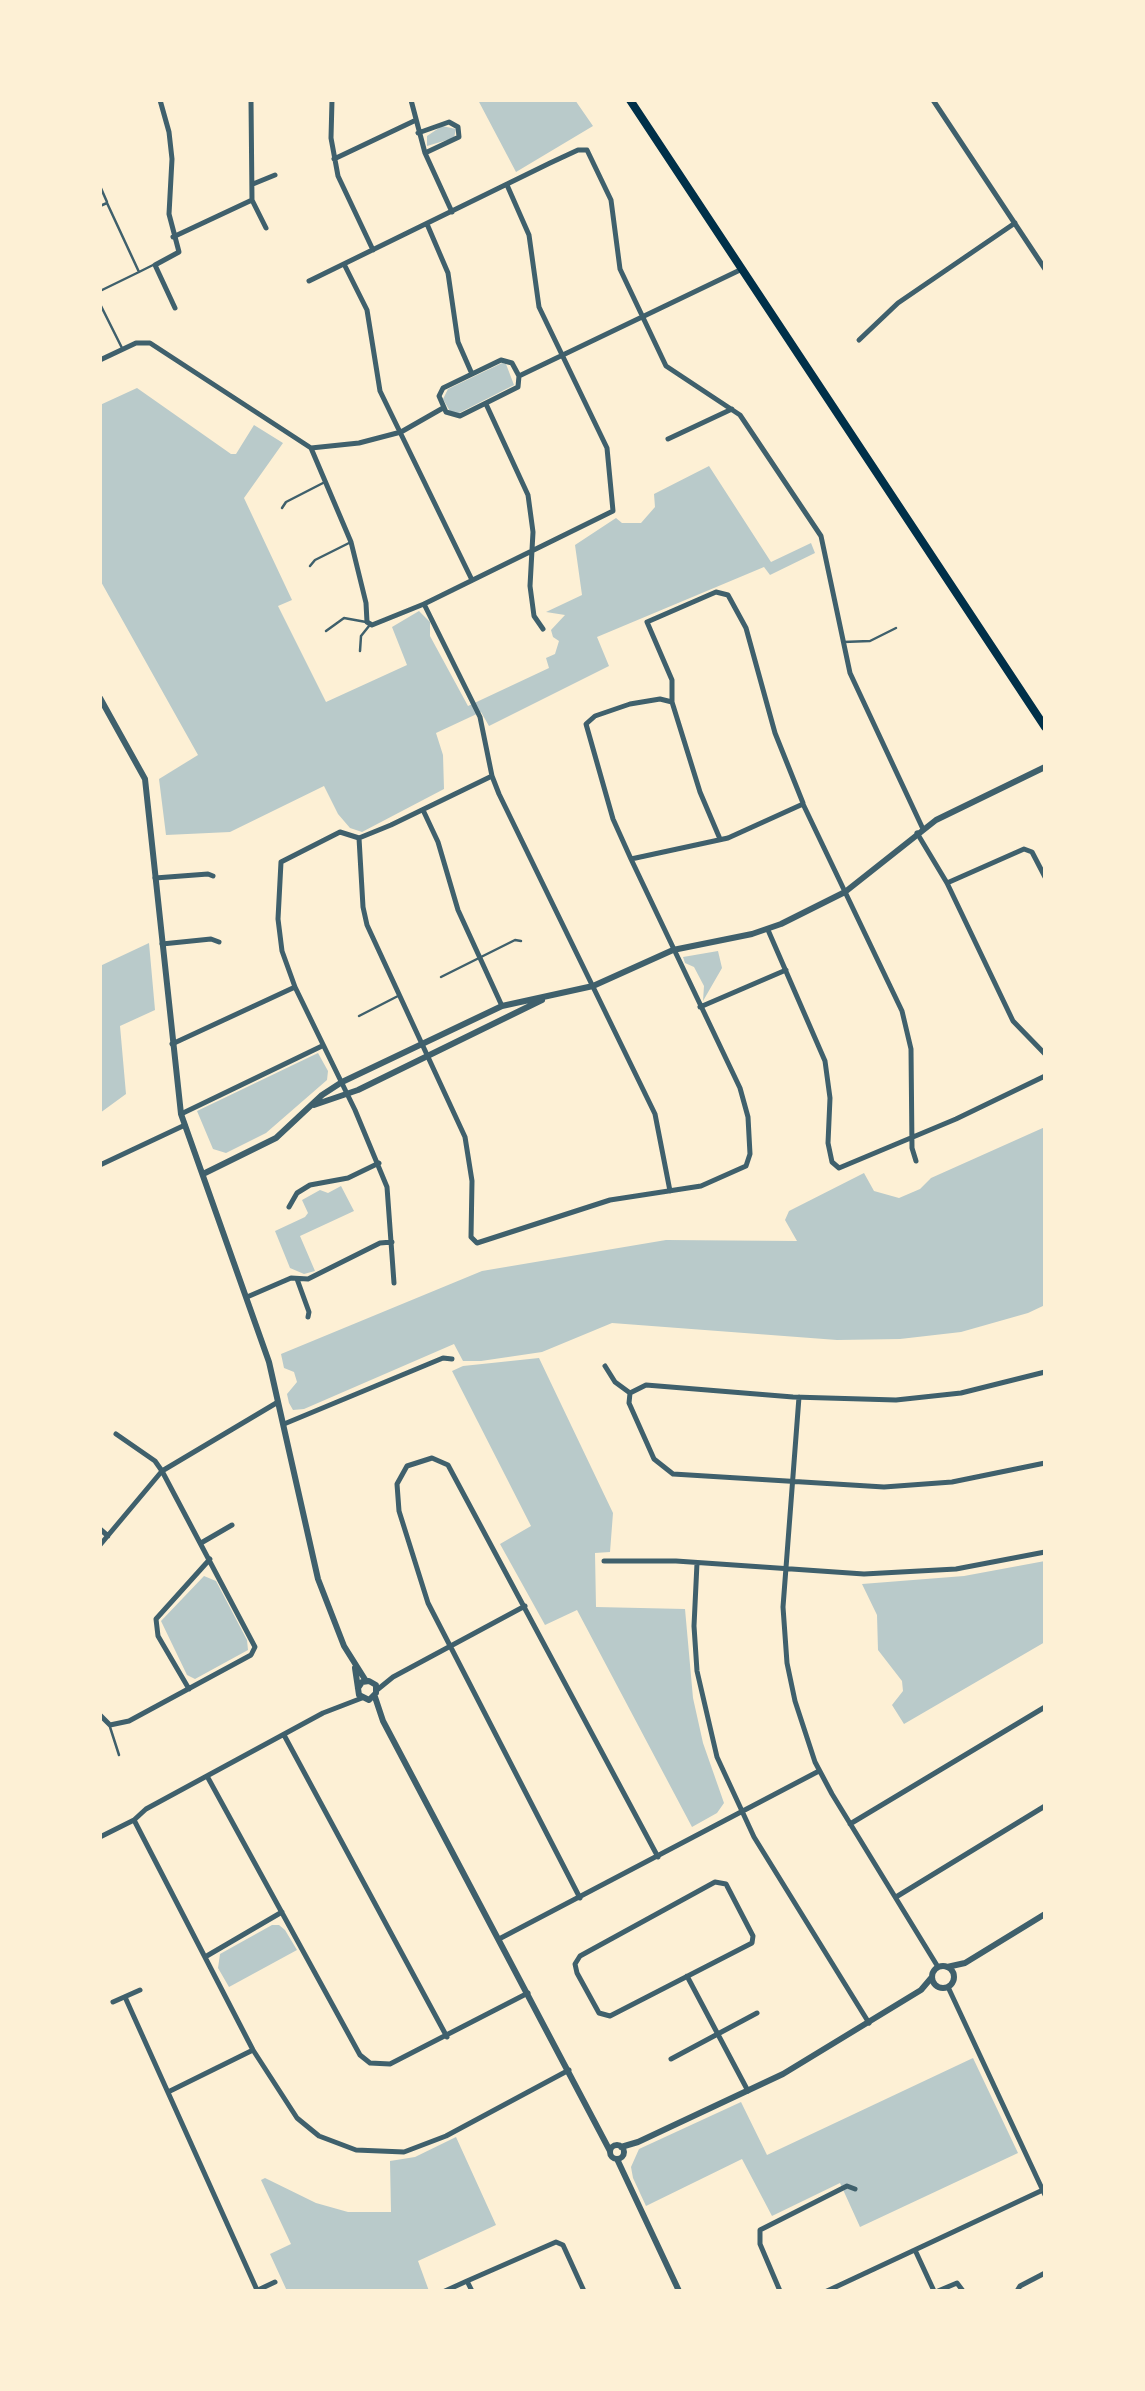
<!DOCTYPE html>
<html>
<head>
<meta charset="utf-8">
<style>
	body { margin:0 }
	#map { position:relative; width:1145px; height:2391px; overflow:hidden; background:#fdf0d5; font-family:"Nunito Sans",sans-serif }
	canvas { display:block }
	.frame { position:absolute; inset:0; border:102px solid #fdf0d5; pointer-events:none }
</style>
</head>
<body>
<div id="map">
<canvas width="1145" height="2391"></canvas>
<div class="frame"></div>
</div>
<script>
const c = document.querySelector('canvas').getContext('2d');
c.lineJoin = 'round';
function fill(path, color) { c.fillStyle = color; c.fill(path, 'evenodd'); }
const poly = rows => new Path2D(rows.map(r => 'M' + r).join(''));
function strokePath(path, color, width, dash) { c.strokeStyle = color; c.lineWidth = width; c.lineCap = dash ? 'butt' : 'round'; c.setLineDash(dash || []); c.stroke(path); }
fill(poly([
	[478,100,575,100,593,126,516,172],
	[442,126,456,129,454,138,427,146,427,136],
	[502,363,506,364,514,385,457,414,451,413,443,399,448,389],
	[137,388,231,454,236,454,254,425,283,443,244,498,292,600,278,606,326,702,407,665,392,627,419,611,430,622,430,636,468,706,549,668,546,658,555,654,559,641,553,637,551,630,565,615,546,612,582,595,575,545,616,518,622,523,641,523,655,507,654,494,709,466,771,562,811,543,815,553,770,575,764,567,597,637,609,666,489,726,481,712,436,733,443,755,444,789,362,832,350,828,338,814,324,786,230,832,166,835,159,779,198,755,100,580,100,405],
	[149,943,155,1010,120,1026,126,1094,100,1113,100,966],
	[718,951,722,968,703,1001,704,986,694,967,685,963,683,957],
	[318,1053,328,1071,327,1080,266,1133,226,1153,213,1149,197,1111],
	[1045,1127,1045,1305,1028,1313,961,1332,900,1339,837,1340,612,1323,542,1352,481,1361,463,1361,454,1344,304,1409,293,1410,289,1403,287,1394,297,1382,294,1372,284,1368,281,1354,482,1271,666,1240,797,1241,785,1220,789,1211,864,1173,874,1191,899,1198,920,1189,931,1178],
	[341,1186,354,1211,300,1236,315,1271,304,1274,290,1268,275,1231,305,1217,308,1213,302,1200,320,1190,328,1193],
	[539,1358,613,1513,610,1552,595,1553,596,1607,685,1609,693,1698,703,1743,724,1803,717,1813,692,1827,577,1610,545,1625,500,1544,531,1526,452,1371,463,1366],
	[1045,1561,1045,1642,904,1724,892,1705,903,1691,902,1681,878,1650,877,1615,862,1584,964,1576],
	[204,1576,216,1581,247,1640,248,1650,195,1679,187,1675,161,1621],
	[272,1925,279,1925,285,1930,297,1950,229,1987,218,1968,220,1954],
	[973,2058,1018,2153,860,2227,840,2183,772,2216,742,2159,646,2206,633,2178,631,2167,639,2149,741,2102,767,2155],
	[456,2137,496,2225,418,2261,429,2291,287,2291,270,2254,291,2244,261,2180,265,2178,316,2203,348,2212,391,2212,390,2161,415,2157]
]), '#b9caca');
strokePath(poly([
	[100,186,107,202],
	[100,206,107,203,139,272,100,291],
	[139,272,153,265],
	[100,304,122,348],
	[282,508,286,502,323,483],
	[310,566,315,560,351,542],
	[326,631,344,618,366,622],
	[843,642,870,641,896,628],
	[360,651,361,636,369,626],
	[441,977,515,940,521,941],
	[359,1016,398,996],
	[110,1727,119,1755]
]), '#3f606c', 2.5);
strokePath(poly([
	[160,100,169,132,172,159,169,214,179,252,155,265,175,308],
	[251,100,252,200,266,228],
	[332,100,331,138,338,176,373,250],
	[411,100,425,153,452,212],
	[933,100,1045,269],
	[418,133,449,122,458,127,459,137,425,153],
	[334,159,414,121],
	[253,184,275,175],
	[427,224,448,273,458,342,472,374],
	[173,237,252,200],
	[344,264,367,310,380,391,472,580],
	[309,281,550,163,578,150,587,150,611,200,620,269,666,366,740,415,821,536,850,673,923,829],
	[859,340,898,303,1015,223],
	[100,360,136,343,150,343,311,448,359,443,401,432,443,408],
	[501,360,512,363,519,376,518,387,460,416,446,412,439,396,443,388,501,360],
	[519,376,740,270],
	[486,404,528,495,533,532,530,586,534,616,543,629],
	[668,439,732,409],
	[311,448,351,542,366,603,367,622,372,625,424,604,613,511,607,448,539,307,529,235,507,185],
	[424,604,480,717,492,776,499,794,655,1114,670,1191],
	[423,810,438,842,458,910,502,1006],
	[917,833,947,883,1013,1021,1045,1054],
	[359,838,363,907,367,925,465,1137,472,1181,471,1237,477,1243,610,1200,701,1186,746,1166,750,1154,748,1117,740,1088,631,859,728,838,803,804,902,1011,911,1049,912,1148,916,1161],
	[720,839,700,792,672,702,672,680,647,622,716,592,728,595,746,628,775,733,803,803],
	[631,859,613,819,586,724,595,716,630,704,660,699,672,702],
	[155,878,208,874,213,876],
	[947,883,1024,849,1032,852,1045,877],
	[768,930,825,1061,830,1098,828,1143,832,1162,839,1168,956,1119,1045,1076],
	[162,944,211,939,219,942],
	[700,1007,786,970],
	[172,1044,295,987],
	[181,1114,322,1046],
	[100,1165,185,1125],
	[289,1207,297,1193,310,1185,348,1178,379,1163],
	[297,1279,309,1312,308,1317],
	[394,1283,387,1187,355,1110,295,987,282,951,278,919,281,862,340,832,359,838,391,825,492,776],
	[247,1297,291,1278,308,1279,380,1243,392,1242],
	[605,1366,615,1382,630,1393],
	[1045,1372,961,1393,896,1400,793,1397,646,1385,630,1393,629,1403,654,1459,673,1474,884,1487,952,1482,1045,1463],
	[799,1397,783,1607,787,1663,795,1701,815,1762,832,1794,938,1967],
	[284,1424,443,1358,452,1359],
	[100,1529,108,1536],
	[201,1543,232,1525],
	[100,1545,162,1471,278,1402],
	[604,1561,676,1561,864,1574,956,1569,1045,1552],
	[697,1563,694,1626,697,1671,717,1757,754,1837,869,2023],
	[189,1689,158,1636,156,1619,210,1559],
	[377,1690,393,1677,525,1606],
	[100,1715,110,1725,129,1721,251,1655,255,1647,162,1471,155,1461,116,1434],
	[284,1735,447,2037],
	[207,1776,360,2055,370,2063,390,2064,528,1993],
	[134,1820,253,2050,297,2118,319,2136,356,2150,404,2152,446,2136,569,2070],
	[850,1824,1045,1707],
	[100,1837,134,1820,146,1809,323,1713,362,1698],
	[715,1882,726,1884,753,1936,752,1943,610,2016,599,2013,577,1973,575,1964,580,1956,715,1882],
	[896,1897,1045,1806],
	[580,1898,428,1603,399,1511,397,1484,407,1466,432,1458,448,1465,658,1857],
	[499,1939,819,1771],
	[205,1957,282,1912],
	[687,1976,748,2091],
	[948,1987,1045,2195],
	[125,1997,257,2290],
	[113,2002,140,1990],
	[671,2059,757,2013],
	[168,2092,253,2050],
	[915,2250,934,2291],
	[467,2281,556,2242,563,2245,584,2291],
	[258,2290,275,2282],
	[445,2291,467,2281,472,2291],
	[780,2291,760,2244,760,2230,847,2186,855,2189],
	[827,2291,1045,2189],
	[938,2291,957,2283,963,2291],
	[1017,2291,1020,2286,1045,2273]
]), '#3f606c', 5);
strokePath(poly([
	[100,698,145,779,181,1114,269,1362,318,1579,344,1646,366,1681],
	[314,1105,358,1090,542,1000],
	[203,1174,276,1138,322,1095,342,1082,502,1006,593,986,673,950,752,934,781,924,845,892,936,820,1045,767],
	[355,1668,359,1695,369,1700,376,1693,376,1685,369,1681,362,1682,358,1688],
	[375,1697,383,1721,610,2151],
	'932 1977a11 11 0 1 1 22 0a11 11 0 1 1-22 0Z',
	[947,1967,965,1963,1045,1914],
	'610 2152a7 7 0 1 1 14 0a7 7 0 1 1-14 0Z',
	[621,2147,638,2142,783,2074,921,1990,932,1977],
	[617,2159,679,2291]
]), '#3f606c', 6);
strokePath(poly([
	[630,100,1045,727]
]), '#003049', 8);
</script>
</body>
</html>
